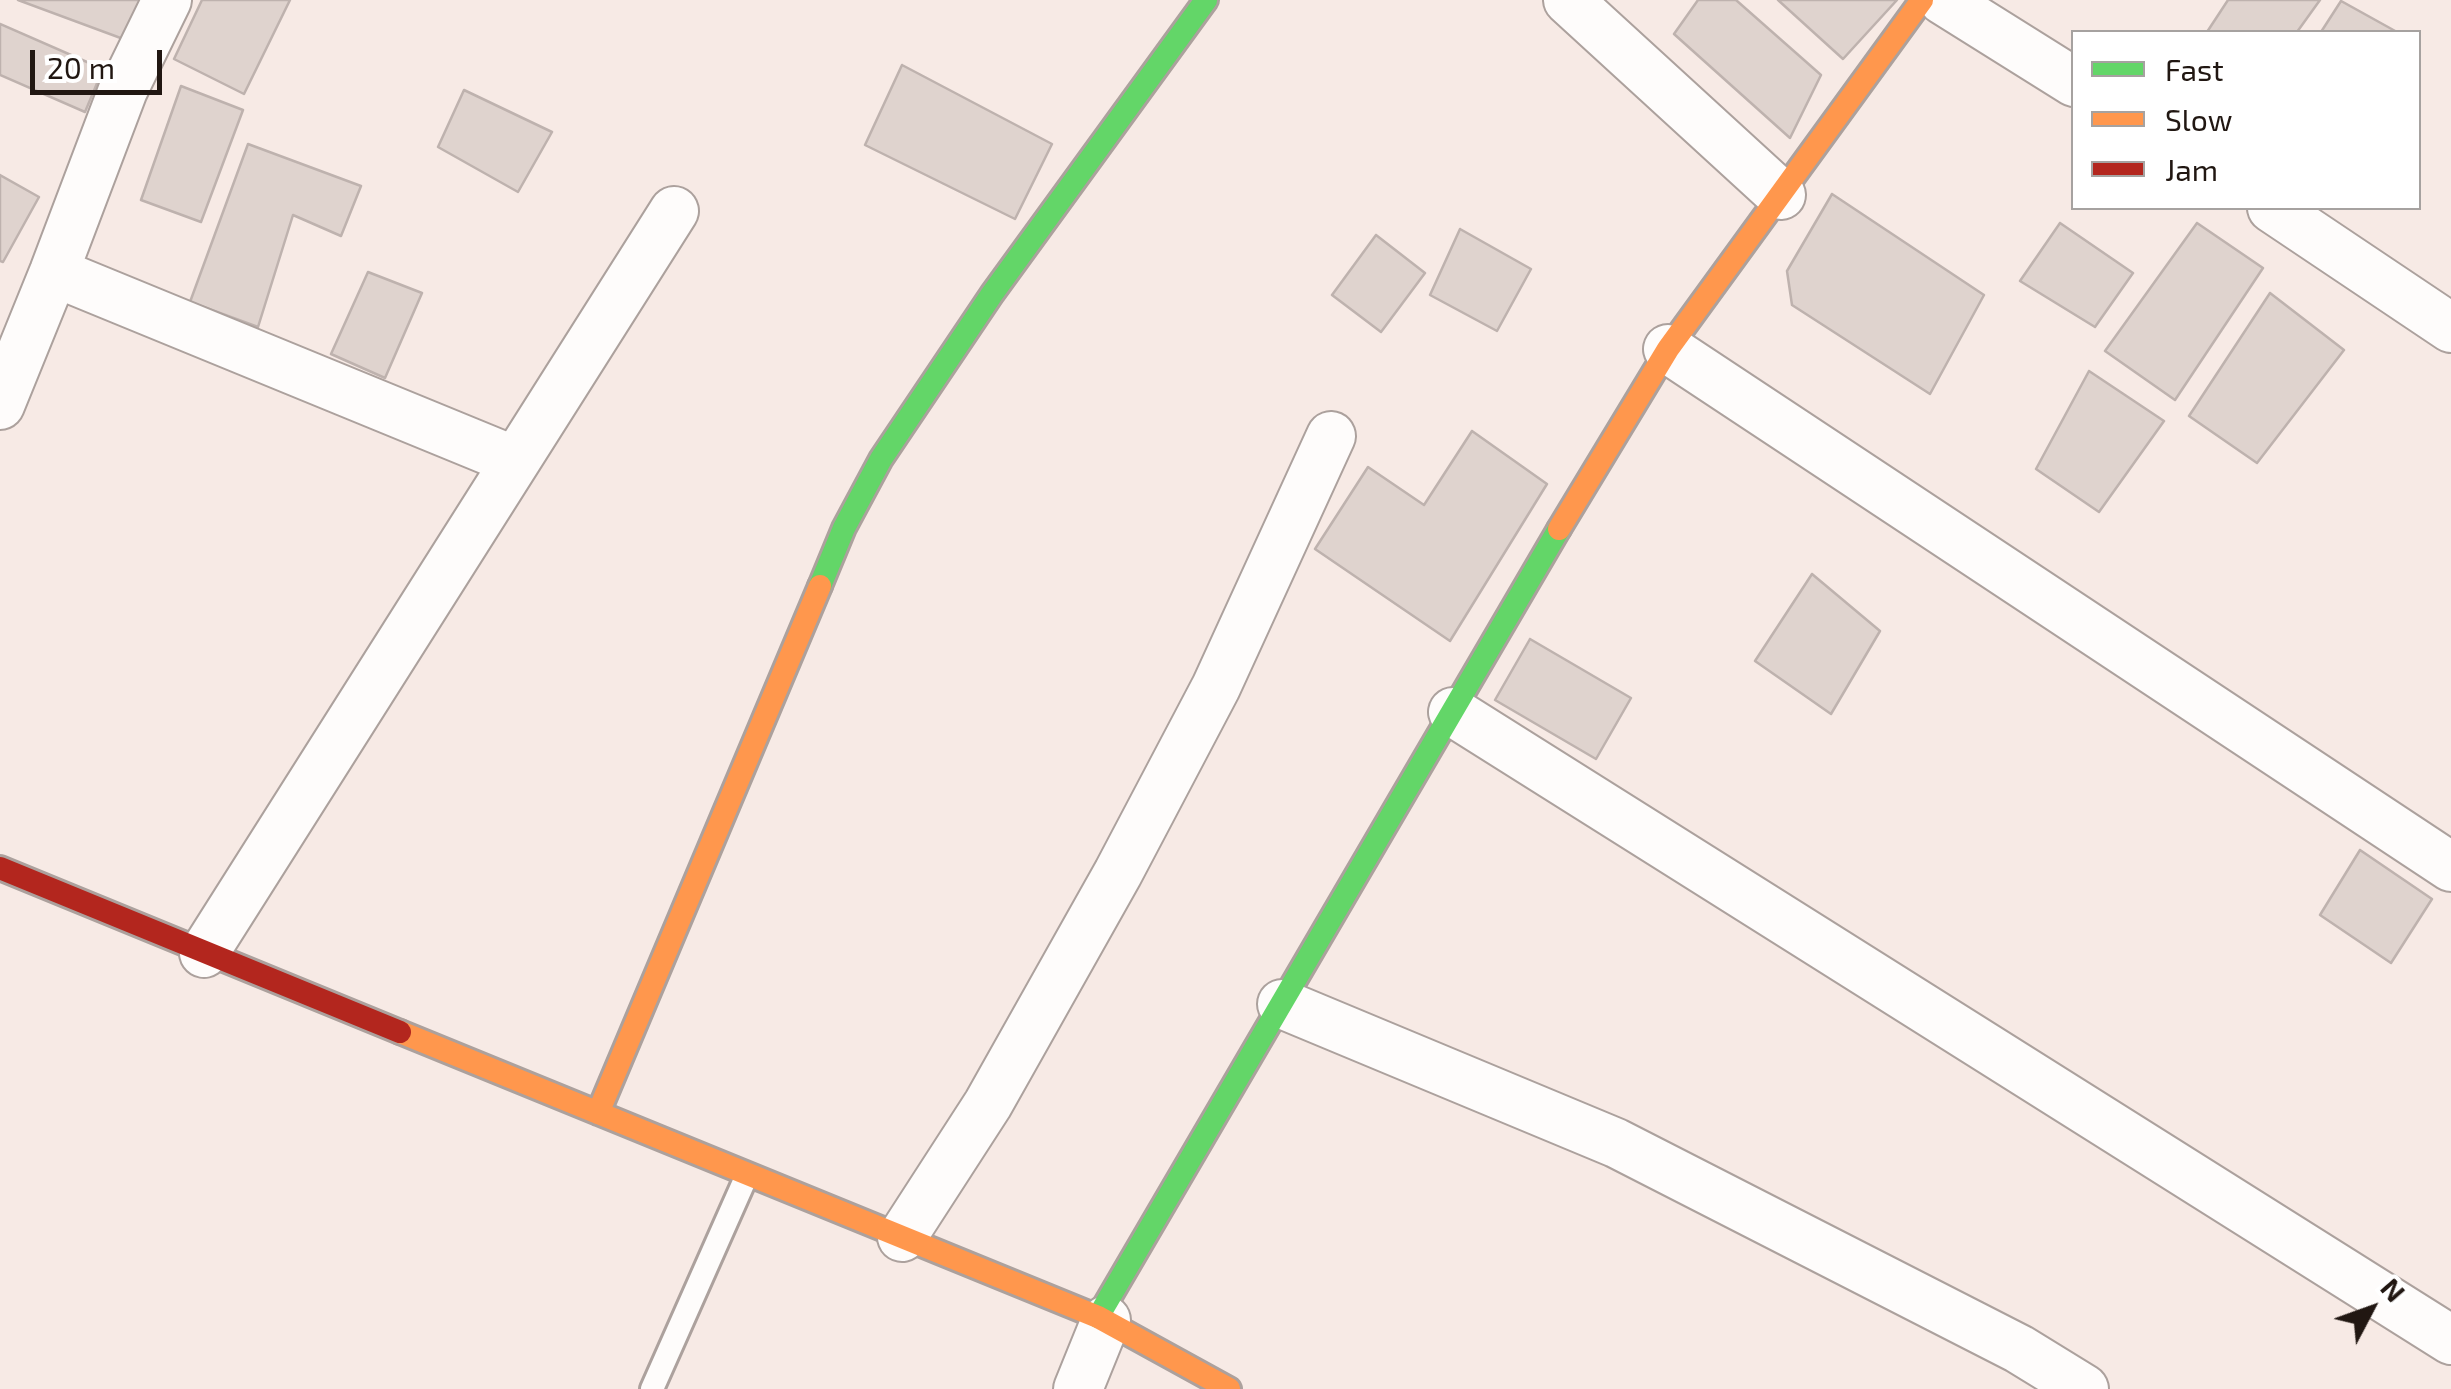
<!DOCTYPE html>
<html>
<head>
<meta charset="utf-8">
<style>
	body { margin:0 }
	#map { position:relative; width:2451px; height:1389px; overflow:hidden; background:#f7eae5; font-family:"Exo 2",sans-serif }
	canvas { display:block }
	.legend { position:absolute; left:2071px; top:30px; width:350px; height:180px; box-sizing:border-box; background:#fff; border:2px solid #a6a2a0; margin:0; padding:12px 18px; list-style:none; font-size:30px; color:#211712 }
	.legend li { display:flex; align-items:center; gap:20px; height:50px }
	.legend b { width:50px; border:2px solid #a6a2a0 }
	.north { position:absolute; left:2321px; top:1259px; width:100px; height:100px; -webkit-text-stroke:8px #fff; paint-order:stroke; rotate:49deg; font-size:28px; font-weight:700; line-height:40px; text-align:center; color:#211712 }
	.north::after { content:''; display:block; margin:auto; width:35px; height:45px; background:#211712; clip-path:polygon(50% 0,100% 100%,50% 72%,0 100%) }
	.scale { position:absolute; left:30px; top:50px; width:132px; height:45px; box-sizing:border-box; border:5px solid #211712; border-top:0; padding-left:12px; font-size:30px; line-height:35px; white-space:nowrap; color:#211712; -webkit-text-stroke:8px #fff; paint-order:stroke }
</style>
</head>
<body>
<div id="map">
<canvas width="2451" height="1389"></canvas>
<ul class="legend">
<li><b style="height:12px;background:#63d668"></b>Fast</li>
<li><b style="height:12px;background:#ff974d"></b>Slow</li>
<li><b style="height:12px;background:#b3261e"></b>Jam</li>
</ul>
<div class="north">N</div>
<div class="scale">20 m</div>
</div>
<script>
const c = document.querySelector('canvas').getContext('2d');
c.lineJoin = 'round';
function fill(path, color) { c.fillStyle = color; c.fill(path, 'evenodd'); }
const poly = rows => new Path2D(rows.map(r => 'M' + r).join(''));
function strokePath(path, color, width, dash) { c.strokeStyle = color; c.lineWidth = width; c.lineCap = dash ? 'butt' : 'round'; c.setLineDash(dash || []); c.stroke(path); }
const building = poly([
	[18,0,141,0,126,40,18,0],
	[202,0,290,0,244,94,174,59,202,0],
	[1698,0,1736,0,1821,75,1790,138,1674,34,1698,0],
	[1778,0,1897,0,1843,59,1778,0],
	[2228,0,2320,0,2297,32,2207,32,2228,0],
	[2341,1,2397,32,2321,32,2341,1],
	[0,24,103,69,85,112,0,75,0,24],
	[902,65,1052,144,1015,219,865,145,902,65],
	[181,86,243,110,201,222,141,200,181,86],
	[464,90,552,132,518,192,438,147,464,90],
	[248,144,361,186,341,236,293,215,258,327,190,302,248,144],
	[0,175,39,197,3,262,0,261,0,175],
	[1832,194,1984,295,1930,394,1792,305,1787,271,1832,194],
	[2060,223,2133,273,2095,327,2020,281,2060,223],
	[2197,223,2263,268,2175,400,2105,351,2197,223],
	[1460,229,1531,269,1497,331,1430,295,1460,229],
	[1376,235,1425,273,1381,332,1332,295,1376,235],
	[368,272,422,293,385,378,331,354,368,272],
	[2270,293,2344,350,2257,463,2189,416,2270,293],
	[2089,371,2164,421,2099,512,2036,469,2089,371],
	[1472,431,1547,484,1450,641,1315,549,1368,467,1424,505,1472,431],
	[1812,574,1880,631,1831,714,1755,661,1812,574],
	[1530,639,1631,698,1596,759,1495,700,1530,639],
	[2360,850,2432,899,2391,963,2320,915,2360,850]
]);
fill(building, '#dfd3ce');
strokePath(building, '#beb2ae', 2.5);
const lane = poly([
	[652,1389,747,1175]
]);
const street = poly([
	[1568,0,1781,195],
	[1943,0,2074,82],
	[2272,208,2451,328],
	[54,272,515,461],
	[1668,349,2451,867],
	[0,405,54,272,123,90,167,0],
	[1453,712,2451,1340],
	[204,953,674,211],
	[1282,1004,1616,1143,2019,1349,2084,1389],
	[902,1237,988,1104,1118,873,1216,687,1331,436],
	[1078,1389,1106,1320]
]);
const fast = poly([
	[820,586,844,528,881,459,992,294,1206,0],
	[1098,1317,1559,529]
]);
const slow = poly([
	[1559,529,1668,349,1922,0],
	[400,1032,1098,1317,1229,1389],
	[598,1113,820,586]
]);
const jam = poly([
	[0,868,400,1032]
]);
strokePath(lane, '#aca19d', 28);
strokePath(street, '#aca19d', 52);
strokePath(fast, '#aca19d', 28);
strokePath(slow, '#aca19d', 28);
strokePath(jam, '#aca19d', 28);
strokePath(lane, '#fefcfb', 22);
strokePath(street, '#fefcfb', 48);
strokePath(fast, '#63d668', 22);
strokePath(slow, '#ff974d', 22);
strokePath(jam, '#b3261e', 22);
</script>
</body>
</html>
